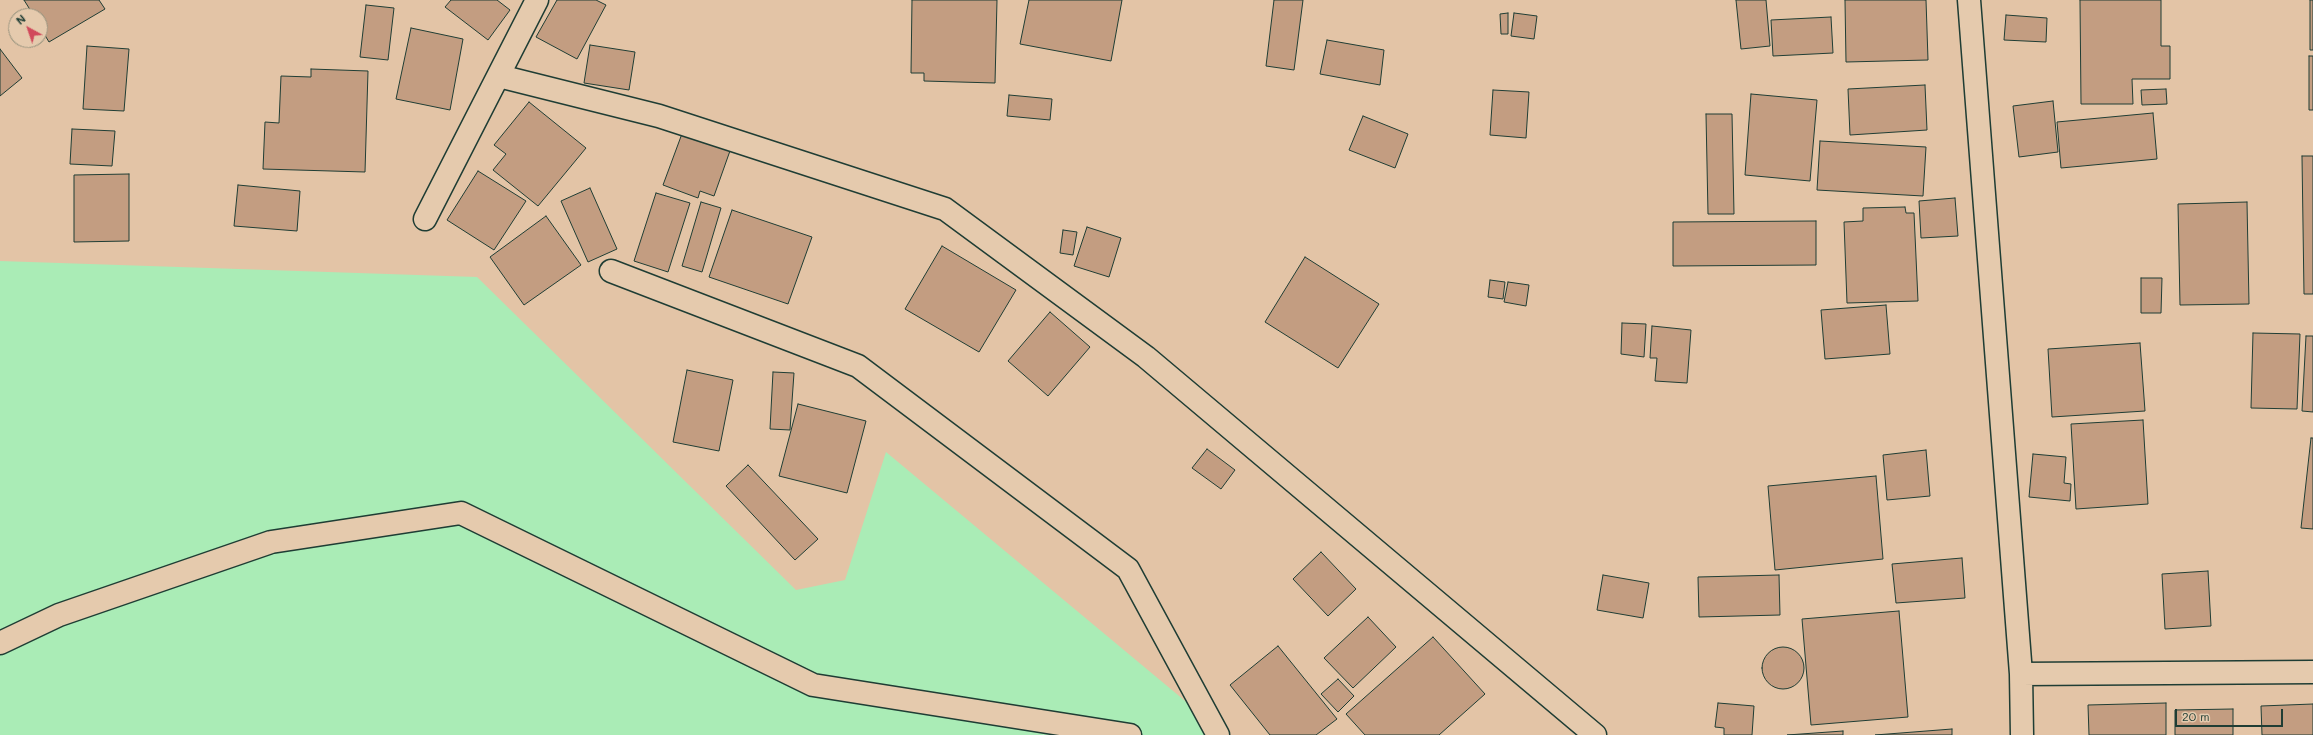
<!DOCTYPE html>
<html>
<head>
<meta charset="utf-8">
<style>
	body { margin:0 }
	#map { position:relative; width:2313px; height:735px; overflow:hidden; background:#e3c4a6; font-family:Mali,sans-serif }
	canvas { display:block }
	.north { position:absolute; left:8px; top:8px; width:40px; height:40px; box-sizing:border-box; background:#e5caad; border:1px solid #96927d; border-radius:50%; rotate:320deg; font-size:11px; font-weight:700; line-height:16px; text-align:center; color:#1f3d34 }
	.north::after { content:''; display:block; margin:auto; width:14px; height:18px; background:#d1495b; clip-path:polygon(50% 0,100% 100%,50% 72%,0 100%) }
	.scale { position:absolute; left:2175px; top:709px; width:108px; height:18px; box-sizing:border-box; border:2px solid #1f3d34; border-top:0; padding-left:5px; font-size:12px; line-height:14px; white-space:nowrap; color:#1f3d34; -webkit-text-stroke:3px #e5caad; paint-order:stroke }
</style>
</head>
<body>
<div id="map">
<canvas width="2313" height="735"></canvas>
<div class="north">N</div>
<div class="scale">20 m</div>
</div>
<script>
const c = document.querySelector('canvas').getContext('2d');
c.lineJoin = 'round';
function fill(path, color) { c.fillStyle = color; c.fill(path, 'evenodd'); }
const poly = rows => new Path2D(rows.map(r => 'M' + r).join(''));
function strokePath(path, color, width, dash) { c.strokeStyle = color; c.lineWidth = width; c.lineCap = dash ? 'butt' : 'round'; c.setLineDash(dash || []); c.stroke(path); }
fill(poly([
	[0,261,477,277,796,590,845,580,886,452,1226,735,0,735]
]), '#aaecb6');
const building = poly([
	[24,0,99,0,105,9,49,42,40,27,40,16,34,16,24,0],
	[451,0,497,0,510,10,488,40,445,7,451,0],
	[557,0,596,0,606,5,577,59,536,37,557,0],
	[912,0,997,0,995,83,924,81,924,73,911,73,912,0],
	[1029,0,1122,0,1111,61,1020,44,1029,0],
	[1274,0,1303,0,1294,70,1266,66,1274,0],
	[1736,0,1766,0,1770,46,1741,49,1736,0],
	[1845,0,1926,0,1928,60,1846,62,1845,0],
	[2080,0,2161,0,2161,46,2170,46,2170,79,2132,79,2133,104,2081,104,2080,0],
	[2310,0,2313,0,2313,50,2310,50,2310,0],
	[366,5,394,8,388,60,360,57,366,5],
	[1508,13,1508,34,1501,34,1500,14,1508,13],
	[1514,13,1537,16,1534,39,1511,36,1514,13],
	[2006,15,2047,18,2046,42,2004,40,2006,15],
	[1831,17,1833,53,1773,56,1771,20,1831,17],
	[411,28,463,39,450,110,396,99,411,28],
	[1327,40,1384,50,1380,85,1320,74,1327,40],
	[590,45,635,52,629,90,584,83,590,45],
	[87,46,129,49,124,111,83,109,87,46],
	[0,49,22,78,0,96,0,49],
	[2309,56,2313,56,2313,110,2309,110,2309,56],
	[311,69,368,71,365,172,263,169,265,122,279,123,281,76,311,77,311,69],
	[1925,85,1927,130,1850,135,1848,89,1925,85],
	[2166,89,2167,104,2142,105,2141,90,2166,89],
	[1493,90,1529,92,1526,138,1490,135,1493,90],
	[1751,94,1817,100,1810,181,1745,175,1751,94],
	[1009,95,1052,99,1050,120,1007,116,1009,95],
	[2053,101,2058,152,2019,157,2013,106,2053,101],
	[529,102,586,148,538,206,493,170,506,154,494,145,529,102],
	[2153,113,2157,159,2061,168,2057,122,2153,113],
	[1706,114,1732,114,1734,214,1708,214,1706,114],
	[1363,116,1408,134,1395,168,1349,150,1363,116],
	[72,129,115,131,112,166,70,164,72,129],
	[683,131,731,148,714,196,700,191,698,198,663,185,683,131],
	[1820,141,1926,147,1923,196,1817,190,1820,141],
	[2302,156,2313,156,2313,294,2304,294,2302,156],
	[478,171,526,201,494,250,447,220,478,171],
	[129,174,129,241,74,242,74,175,129,174],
	[238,185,300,191,297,231,234,226,238,185],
	[590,188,617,249,588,262,561,201,590,188],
	[656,193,690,203,668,272,634,261,656,193],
	[1955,198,1958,236,1921,238,1919,201,1955,198],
	[701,202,721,208,702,272,682,266,701,202],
	[2247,202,2249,304,2180,305,2178,204,2247,202],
	[1905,207,1906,213,1914,213,1918,301,1847,303,1844,222,1863,221,1863,208,1905,207],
	[732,210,812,237,788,304,709,277,732,210],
	[546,216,581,265,524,305,490,257,546,216],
	[1816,221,1816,265,1673,266,1673,222,1816,221],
	[1087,227,1121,238,1109,277,1074,266,1087,227],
	[1063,230,1077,232,1073,255,1060,253,1063,230],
	[942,246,1016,290,979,352,905,309,942,246],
	[1305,257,1379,304,1338,368,1265,322,1305,257],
	[2141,278,2162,278,2161,313,2141,313,2141,278],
	[1490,280,1505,282,1503,299,1488,297,1490,280],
	[1508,282,1529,285,1526,306,1504,302,1508,282],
	[1886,305,1890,354,1825,359,1821,310,1886,305],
	[1050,312,1090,347,1048,396,1008,361,1050,312],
	[1622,323,1646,324,1644,357,1621,354,1622,323],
	[1652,326,1691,330,1687,383,1655,381,1657,358,1650,358,1652,326],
	[2253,333,2300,334,2297,409,2251,408,2253,333],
	[2306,336,2313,336,2313,412,2302,411,2306,336],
	[2140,343,2145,411,2052,417,2048,349,2140,343],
	[687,370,733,380,719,451,673,442,687,370],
	[773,372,794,373,790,430,770,429,773,372],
	[798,404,866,421,847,493,779,476,798,404],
	[2143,420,2148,504,2076,509,2071,424,2143,420],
	[2311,438,2313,438,2313,529,2301,528,2311,438],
	[1207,449,1235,470,1221,489,1192,468,1207,449],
	[1926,450,1930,496,1887,500,1883,455,1926,450],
	[2033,454,2066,457,2064,483,2071,484,2070,501,2029,497,2033,454],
	[748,465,818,539,795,560,726,486,748,465],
	[1876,476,1883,559,1775,570,1768,486,1876,476],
	[1321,552,1356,589,1328,616,1293,579,1321,552],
	[1962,558,1965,598,1896,603,1892,564,1962,558],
	[2208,571,2211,626,2165,629,2162,574,2208,571],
	[1603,575,1649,583,1643,618,1597,610,1603,575],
	[1779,575,1780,615,1699,617,1698,577,1779,575],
	[1899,611,1908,717,1811,725,1802,619,1899,611],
	[1368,617,1396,647,1353,688,1324,658,1368,617],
	[1433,637,1485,694,1439,735,1365,735,1346,714,1433,637],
	[1278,646,1337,719,1316,735,1270,735,1230,685,1278,646],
	'1762 668a21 21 0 1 1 42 0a21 21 0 1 1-42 0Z',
	[1338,679,1354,696,1338,712,1321,694,1338,679],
	[1718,703,1754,706,1752,735,1724,735,1724,728,1715,727,1718,703],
	[2166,703,2166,735,2089,735,2088,705,2166,703],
	[2313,704,2313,735,2262,735,2261,706,2313,704],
	[2233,709,2233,735,2175,735,2175,710,2233,709],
	[1952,729,1952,735,1875,735,1952,729],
	[1843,731,1843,735,1787,735,1843,731]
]);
fill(building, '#c39d81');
strokePath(building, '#1f3d34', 1);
const minor = poly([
	[1969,0,2021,674,2022,735],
	[499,76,659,116,945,209,1146,357,1595,735],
	[425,219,537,0],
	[611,271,858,366,1128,569,1218,735],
	[0,643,59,615,271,542,461,513,813,685,1130,735],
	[2021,674,2313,672]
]);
strokePath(minor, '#1f3d34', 25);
strokePath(minor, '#e5caad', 22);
</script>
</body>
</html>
